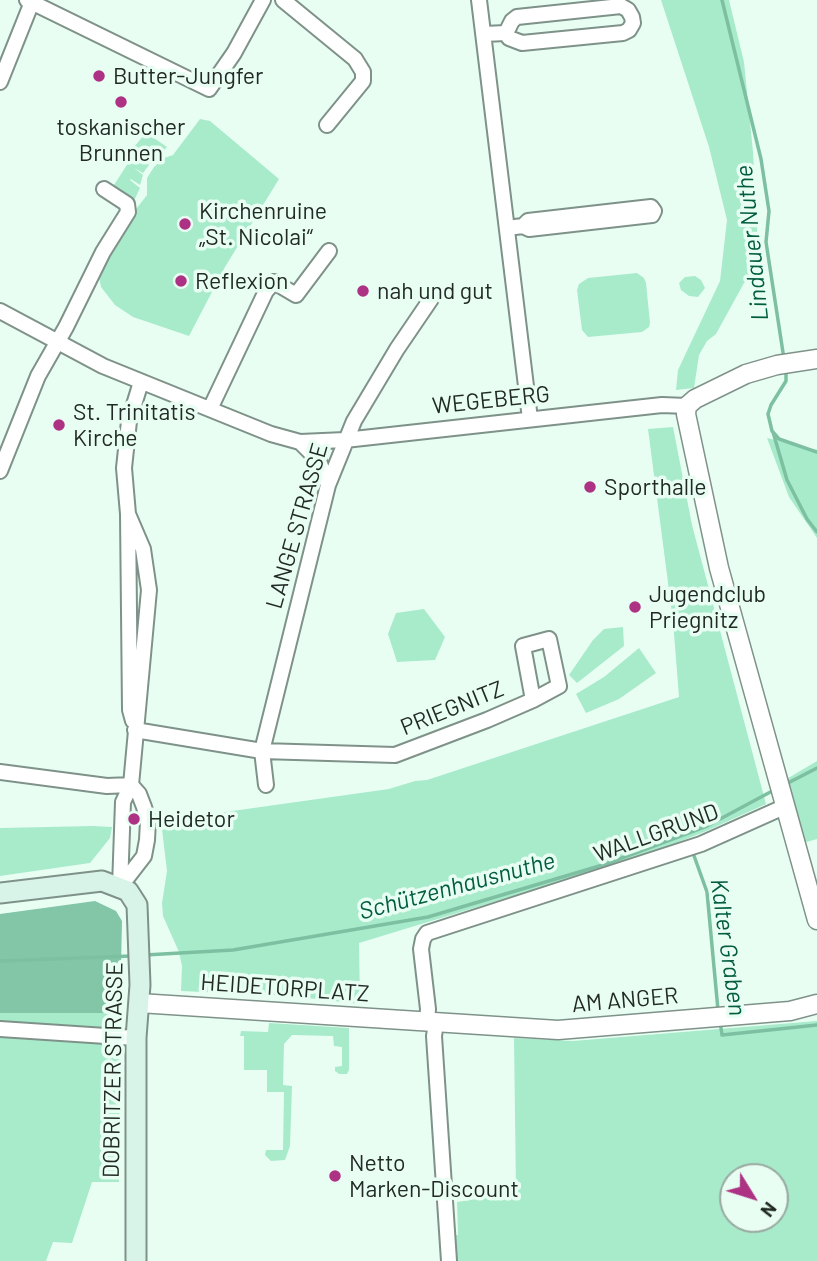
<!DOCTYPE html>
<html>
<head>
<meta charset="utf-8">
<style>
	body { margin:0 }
	#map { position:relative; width:817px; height:1261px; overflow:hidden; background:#e9fef3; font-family:Barlow,sans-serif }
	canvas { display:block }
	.north { position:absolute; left:719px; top:1163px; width:70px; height:70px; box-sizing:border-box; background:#e9fef3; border:2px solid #99a9a1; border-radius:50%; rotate:128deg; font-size:19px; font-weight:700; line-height:28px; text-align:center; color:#222a26 }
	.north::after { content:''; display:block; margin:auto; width:24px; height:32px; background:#ad3284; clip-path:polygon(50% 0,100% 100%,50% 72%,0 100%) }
</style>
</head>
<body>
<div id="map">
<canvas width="817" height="1261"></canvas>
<div class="north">N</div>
</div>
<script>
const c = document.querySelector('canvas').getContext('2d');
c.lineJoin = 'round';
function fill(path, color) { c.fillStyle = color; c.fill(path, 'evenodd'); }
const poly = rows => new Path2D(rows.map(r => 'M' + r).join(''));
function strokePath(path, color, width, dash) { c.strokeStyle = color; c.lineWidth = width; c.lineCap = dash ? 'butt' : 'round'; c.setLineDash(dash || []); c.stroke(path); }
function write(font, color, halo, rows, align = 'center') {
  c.font = font + ' Barlow,sans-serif'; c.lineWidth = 7; c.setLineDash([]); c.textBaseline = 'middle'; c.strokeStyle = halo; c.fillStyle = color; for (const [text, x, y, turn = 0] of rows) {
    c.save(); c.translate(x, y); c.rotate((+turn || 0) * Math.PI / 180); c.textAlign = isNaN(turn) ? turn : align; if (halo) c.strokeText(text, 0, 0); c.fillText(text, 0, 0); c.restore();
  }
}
fill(poly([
	[661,0,729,0,744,62,753,152,757,226,758,278,744,283,716,334,707,341,699,355,694,388,676,390,678,370,720,281,727,220,709,147],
	[200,119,210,121,279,179,225,267,189,336,133,317,115,305,101,287,98,272,133,213,147,195,147,178,154,167,164,158,173,155],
	[144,135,151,136,167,147,159,155,151,152,157,157,150,164,142,158,149,165,143,173,134,168,143,175,140,185,131,179,130,180,140,188,133,203,115,190,114,185,132,157,134,147],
	[637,273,644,278,646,283,650,323,649,327,642,332,588,337,582,330,577,290,579,284,588,278],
	[695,276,701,280,705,288,698,297,689,296,681,290,679,283,685,277],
	[673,427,692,525,766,804,704,832,638,858,359,943,360,1004,290,996,181,991,182,966,179,952,163,916,162,903,167,871,161,821,389,789,415,781,427,780,679,697,673,621,648,429],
	[767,438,817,450,817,538,789,497],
	[424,609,445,637,435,660,397,662,388,634,396,613],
	[623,627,624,646,577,683,569,675,593,640,604,629],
	[639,648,656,673,619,699,586,713,576,694,604,677],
	[817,761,817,839,803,843,785,780],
	[93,826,112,827,110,838,90,863,0,876,0,828],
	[0,1013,120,1013,119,1182,92,1182,72,1243,53,1242,46,1261,0,1261],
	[817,1021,817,1261,452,1261,450,1235,458,1235,457,1202,516,1193,514,1038,573,1041],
	[733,1177,775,1177,775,1219,733,1219],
	[269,1023,349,1028,349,1070,347,1074,339,1074,335,1071,335,1067,342,1066,342,1047,334,1046,333,1036,292,1035,284,1044,283,1085,292,1086,290,1146,285,1160,271,1161,265,1155,266,1150,283,1150,284,1092,267,1092,267,1070,244,1070,244,1036,240,1036,241,1031,268,1032]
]), '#a7ebcb');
fill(poly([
	[95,901,116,911,122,921,120,1013,0,1013,0,914]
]), '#82c5a7');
strokePath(poly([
	[722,0,761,159,769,211,766,242,784,359],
	[786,370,786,381,771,405,768,414,772,431,779,439,817,452],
	[773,432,787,480,807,519,817,532],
	[786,784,817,768],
	[693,853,707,892,718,1010],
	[145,955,233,950,428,917,606,864,707,826,776,789],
	[0,961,131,956],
	[720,1021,722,1035,817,1025]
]), '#7dc0a1', 3.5);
const minor = poly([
	[27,0,209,89,234,53,263,0],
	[283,0,355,59,363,72,363,81,327,125],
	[479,0,530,419],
	[484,34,506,33,509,38,522,43,623,33,629,30,633,23,632,17,628,10,621,6,517,17,512,21,506,33],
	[0,82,32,2],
	[507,228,523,226,529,229,652,215,654,211,651,207,528,221,523,226],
	[0,311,103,366,271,434,300,442,345,440,662,405,687,406],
	[210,409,266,291,274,282,296,295,329,251],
	[300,442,319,461,328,485],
	[0,471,38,376,66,327,103,252,128,212,127,204,104,189],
	[133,721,130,710,128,514,124,468,129,421,141,382],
	[135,730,262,751,395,755,487,720,533,700,559,686,549,639,523,646,533,700],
	[0,772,107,786,131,785],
	[266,785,262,751,328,485,354,421,397,349,431,299],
	[120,887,123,802,131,785,149,590,143,549,128,514],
	[120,887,144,856,147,840,148,821,144,807,139,794,131,785],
	[427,1022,428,1009,421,949,423,939,427,933,701,844,786,806],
	[436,1023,434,1036,449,1261],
	[0,1029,136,1038]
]);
const tertiary = poly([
	[817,359,777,365,746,374,695,399,687,406,686,414,719,568,817,920],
	[139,1003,558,1030,790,1011,817,1004]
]);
const secondary = poly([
	[0,893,102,881,128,891,137,905,140,985,136,1038,136,1261]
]);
strokePath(minor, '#7f9289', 18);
strokePath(tertiary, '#7f9289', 21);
strokePath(secondary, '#7f9289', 23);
strokePath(minor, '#fff', 14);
strokePath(tertiary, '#fff', 18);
strokePath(secondary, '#d8f3e7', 19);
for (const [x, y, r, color] of [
	[99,76,7,"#ad3284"],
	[121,102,7,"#ad3284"],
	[185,224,7,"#ad3284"],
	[181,281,7,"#ad3284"],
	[363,291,7,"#ad3284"],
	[59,425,7,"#ad3284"],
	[590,487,7,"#ad3284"],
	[635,607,7,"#ad3284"],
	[134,819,7,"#ad3284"],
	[335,1176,7,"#ad3284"]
]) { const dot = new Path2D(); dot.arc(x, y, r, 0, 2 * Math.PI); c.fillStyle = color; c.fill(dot); strokePath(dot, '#e9fef3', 2.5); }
write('23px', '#222a26', '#e9fef3', [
	["Butter-Jungfer",113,76],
	["toskanischer",121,127,"center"],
	["Brunnen",121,153,"center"],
	["Kirchenruine",199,211],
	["„St. Nicolai“",199,237],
	["Reflexion",195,281],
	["nah und gut",377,291],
	["St. Trinitatis",73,412],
	["Kirche",73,438],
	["Sporthalle",604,487],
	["Jugendclub",649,594],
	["Priegnitz",649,620],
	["Heidetor",148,819],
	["Netto",349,1163],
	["Marken-Discount",349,1189]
], 'left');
write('23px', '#222a26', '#e9fef3', [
	["WEGEBERG",491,400,-6],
	["LANGE STRASSE",297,526,-74],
	["PRIEGNITZ",452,708,-22],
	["WALLGRUND",656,833,-20],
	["HEIDETORPLATZ",285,988,4],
	["AM ANGER",625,1000,-5],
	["DOBRITZER STRASSE",113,1070,-89]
]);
write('italic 24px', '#025c40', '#e9fef3', [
	["Lindauer Nuthe",752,243,-96],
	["Schützenhausnuthe",457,886,-15],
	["Kalter Graben",728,947,82]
]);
</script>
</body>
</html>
